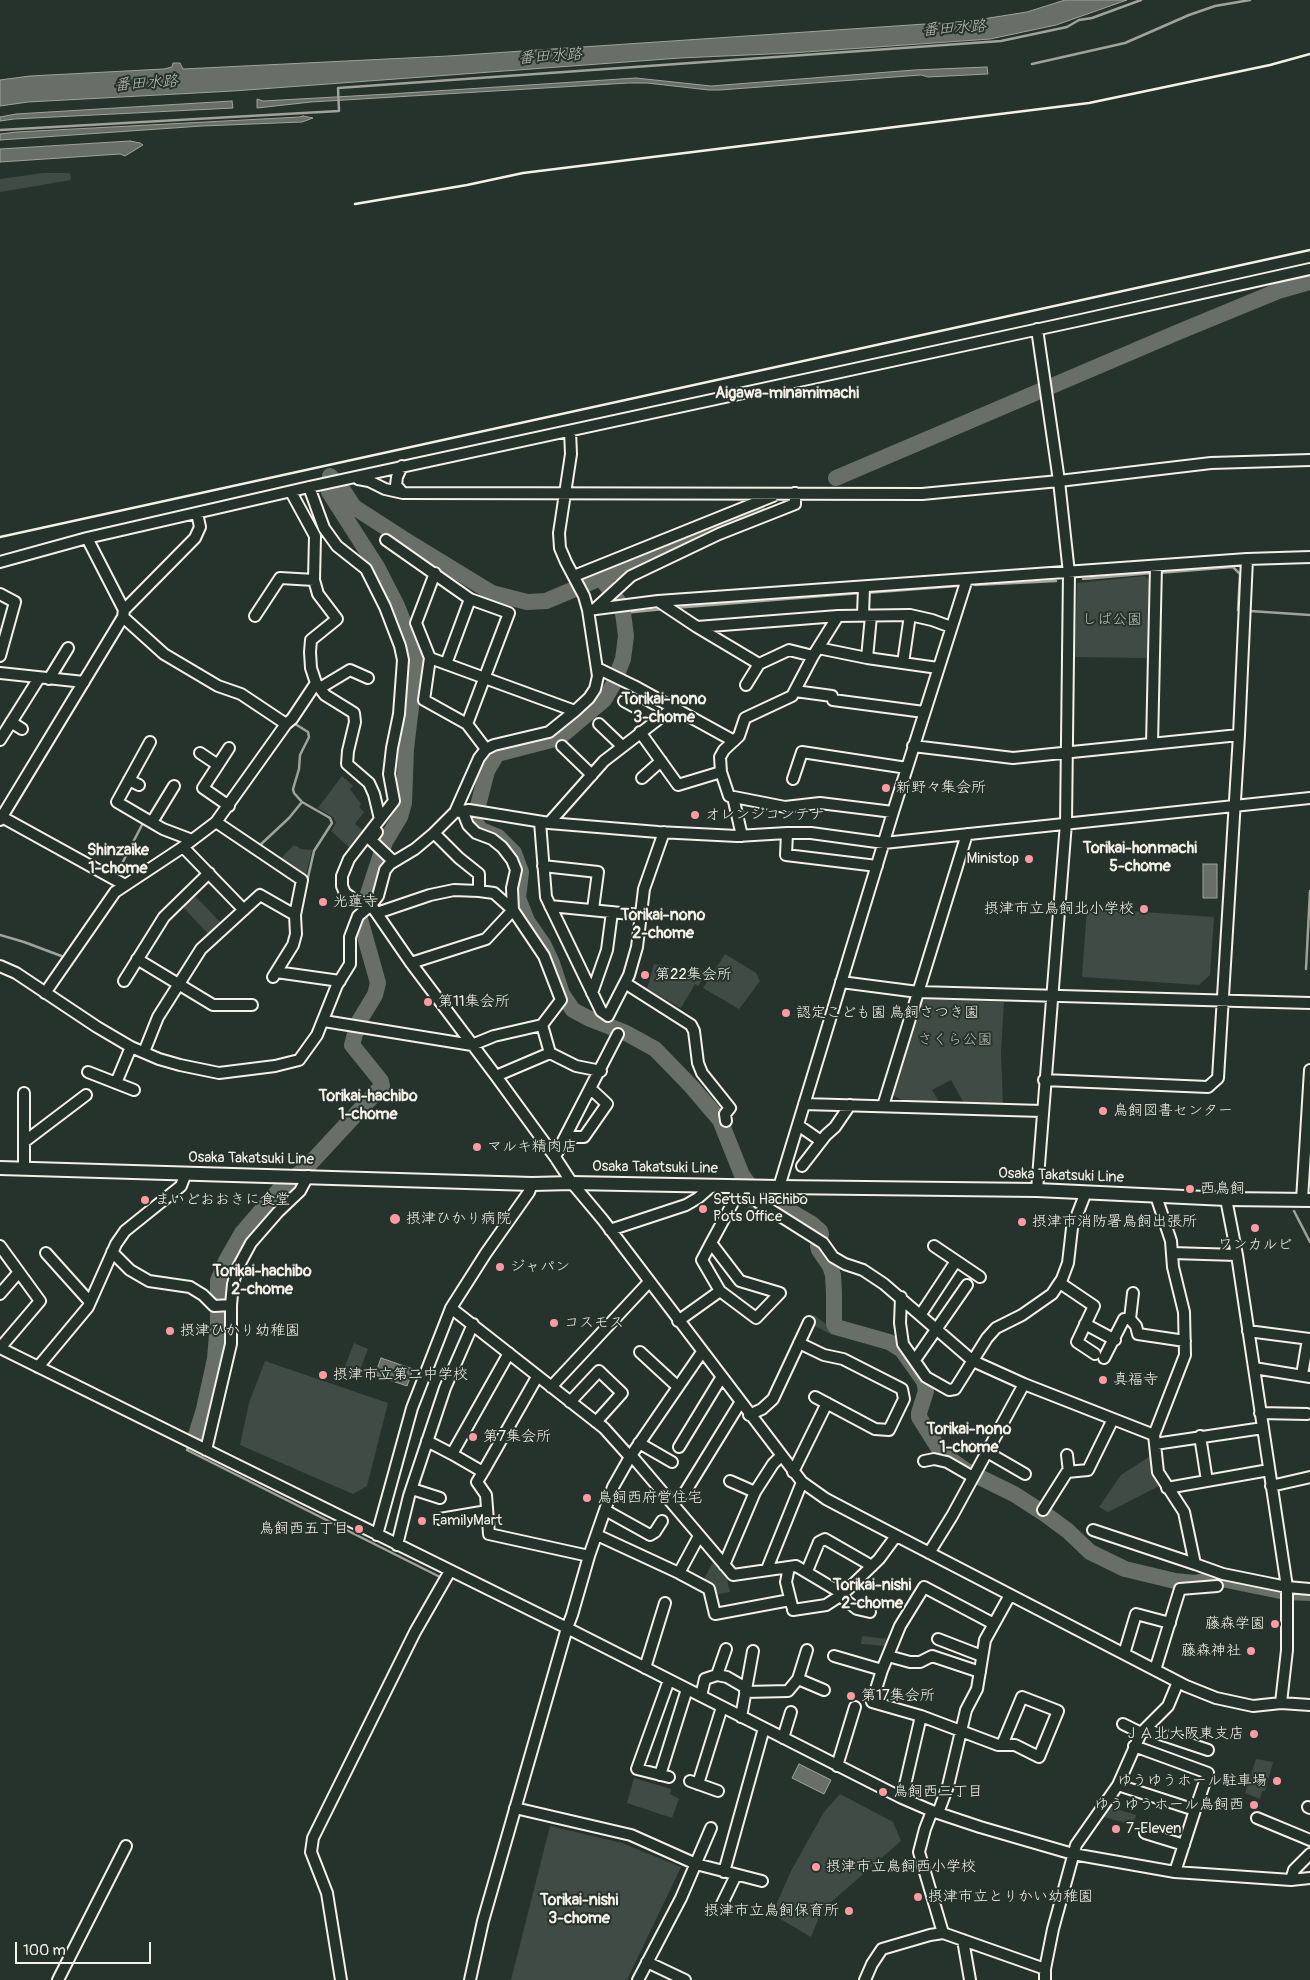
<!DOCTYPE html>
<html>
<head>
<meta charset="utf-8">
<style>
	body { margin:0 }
	#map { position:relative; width:1310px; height:1980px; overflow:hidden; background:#26332d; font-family:Pangolin,sans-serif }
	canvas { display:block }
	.scale { position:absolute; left:15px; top:1942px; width:136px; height:22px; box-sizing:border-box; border:2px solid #f4f1e8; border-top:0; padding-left:6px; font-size:15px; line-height:18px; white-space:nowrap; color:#f4f1e8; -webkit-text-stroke:4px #26332d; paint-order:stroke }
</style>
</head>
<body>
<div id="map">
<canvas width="1310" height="1980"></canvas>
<div class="scale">100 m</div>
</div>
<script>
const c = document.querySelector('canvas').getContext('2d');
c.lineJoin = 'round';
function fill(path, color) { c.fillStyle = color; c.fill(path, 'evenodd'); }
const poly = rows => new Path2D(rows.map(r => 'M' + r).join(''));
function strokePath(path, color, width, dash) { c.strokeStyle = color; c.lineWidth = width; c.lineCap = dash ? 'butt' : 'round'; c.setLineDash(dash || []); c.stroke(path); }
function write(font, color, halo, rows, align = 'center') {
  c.font = font + ' Pangolin,"Klee One",sans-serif'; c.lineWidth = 4; c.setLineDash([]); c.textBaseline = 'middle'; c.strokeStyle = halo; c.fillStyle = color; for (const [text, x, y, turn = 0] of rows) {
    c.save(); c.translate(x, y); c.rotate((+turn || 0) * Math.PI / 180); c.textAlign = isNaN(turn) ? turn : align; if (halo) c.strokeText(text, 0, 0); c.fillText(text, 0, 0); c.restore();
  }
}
fill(poly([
	[43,173,70,173,71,180,0,192,0,179],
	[1145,576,1149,581,1148,658,1075,657,1077,583],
	[342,776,353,786,350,789,361,804,359,807,364,812,355,824,366,833,351,849,331,831,336,823,333,817,318,808],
	[294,845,301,849,312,850,305,879,279,860],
	[193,894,222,924,210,936,181,905],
	[1087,908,1214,917,1210,975,1199,985,1082,977],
	[725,954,756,973,760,981,739,1009,703,988],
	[654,964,693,970,697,968,706,975,698,986,695,984,681,1008,647,989],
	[930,999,1004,1002,1001,1052,1003,1104,964,1103,951,1080,932,1090,940,1103,908,1103,894,1096,893,1091,921,1003,923,1000],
	[751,1202,762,1209,752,1221,743,1216],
	[814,1315,834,1330,832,1335,813,1325,810,1321],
	[354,1343,368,1349,356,1380,342,1374],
	[265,1361,388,1403,367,1486,353,1494,240,1445,249,1403],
	[1152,1455,1161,1485,1108,1512,1099,1507,1121,1475],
	[715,1558,731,1578,727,1579,730,1592,714,1595,702,1583],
	[862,1636,888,1639,887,1646,861,1644],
	[1256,1759,1273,1762,1265,1791,1262,1791,1260,1799,1245,1793],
	[634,1778,671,1789,670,1794,679,1799,672,1818,627,1803],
	[840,1794,893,1822,901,1841,822,1910,811,1937,772,1914,791,1871,824,1812],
	[1110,1807,1136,1815,1133,1825,1104,1817],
	[550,1826,622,1843,681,1867,627,1980,511,1980]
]), '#414b45');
const water = poly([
	[1065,0,1127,0,1056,25,990,39,791,53,680,58,233,91,28,102,0,106,0,80,30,76,164,69,172,67,173,63,180,63,183,69,448,56,970,21,1027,12,1065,0],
	[987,67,988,74,928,77,921,75,720,90,709,90,647,83,628,83,311,102,257,108,257,99,263,101,389,94,636,78,711,86,914,70,987,67],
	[232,101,233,108,14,119,0,121,0,117,16,114,232,101],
	[303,116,313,118,302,122,202,126,0,140,0,134,17,132,300,117,303,116],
	[130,141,140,143,143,145,125,156,120,154,0,162,0,149,130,141],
	[1203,864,1217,864,1217,898,1203,898,1203,864],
	[381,1358,413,1369,407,1386,375,1375,381,1358],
	[799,1764,831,1780,824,1794,792,1778,799,1764]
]);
fill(water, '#676f68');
strokePath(water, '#9fa39b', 1);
strokePath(poly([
	[1032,64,1125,43,1189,15,1215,6,1250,0],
	[0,130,339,111,338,88,1001,41,1067,27,1079,20,1092,18,1141,0],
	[1158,573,1233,567,1240,574,1238,610,1240,610],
	[1083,579,1152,573],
	[975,585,1056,581],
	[866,593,957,586],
	[674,608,861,593],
	[1250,611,1310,615],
	[623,613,664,609],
	[292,722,308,732,309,737,300,755,299,769,293,789,294,793,302,802,330,818,332,823,314,851,304,895],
	[192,834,198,829],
	[258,847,289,818,302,802],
	[115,877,143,823,166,836,182,842],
	[0,935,24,942,64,957,69,950],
	[1306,969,1310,891],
	[1294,1211,1310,1242],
	[193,1440,196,1435],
	[190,1445,187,1450,442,1578]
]), '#9fa39b', 2.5);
strokePath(poly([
	[330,476,343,490,354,507,402,538,492,593,527,602,546,601,577,588,757,510],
	[330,476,329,492,377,567,397,606,417,656,406,749,404,803,400,817,385,842,368,894],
	[836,478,1176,333,1278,291,1310,282],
	[601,578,618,601,623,613,626,636,623,659,613,685,604,700,559,738,497,754,487,771,474,821,481,830,498,837,514,853,521,872,518,898,527,921,543,944,552,963,562,994,573,1010,588,1018,626,1033,655,1049,691,1086,720,1120,742,1175,752,1189,812,1224,820,1231,821,1234,818,1246,819,1250,830,1266,833,1275,834,1293,834,1324,836,1327,889,1342,902,1350,924,1381,926,1391,919,1413,919,1417,939,1449,947,1457,965,1470,1014,1494,1045,1514,1068,1531,1090,1552,1125,1569,1175,1581,1195,1583,1217,1578,1285,1592,1310,1593],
	[196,1435,204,1409,215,1359,218,1322,218,1281,226,1261,242,1233,279,1190,306,1168,382,1086,381,1081,352,1045,358,1023,375,995,378,983,360,919]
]), '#676f68', 16);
const minor = poly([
	[402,466,397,477,396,485,403,493],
	[358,479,369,481,385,489,403,493,922,494,1059,481,1211,463,1310,460],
	[309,487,324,528,337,546,366,569,385,607,400,646,403,660,399,714,392,748,389,774,394,801,349,859,342,876,342,886,345,893,356,901,371,905,411,963,496,1076,555,1157,572,1183,603,1220,802,1482,826,1499,864,1519,1186,1686,1216,1698,1253,1706,1281,1703,1310,1705],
	[386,540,470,599,509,613,467,724],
	[0,562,87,538,309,487,1081,320,1310,269],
	[435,573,416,623,430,658,424,700,467,724,486,749],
	[574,576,773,496],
	[0,594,15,602,0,656],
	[658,601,697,627,759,664],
	[595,609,631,576,719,534,795,504,795,493],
	[124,610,195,538,200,527,197,513],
	[588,610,658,601,1247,559,1310,557],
	[863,615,864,587],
	[255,616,280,578,314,580],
	[123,617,164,654,218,686,241,694,286,724],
	[697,627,838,616,910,615,932,620,951,627],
	[818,648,867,658,938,668],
	[430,658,575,711],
	[867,658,871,616],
	[903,663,910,615],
	[446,664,470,599],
	[597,668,634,686,734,741],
	[0,673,84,682],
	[49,679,68,648],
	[316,683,325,695,354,713,355,722,348,751,347,764,369,783,374,794,380,819],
	[746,685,759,664,789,650,813,656],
	[320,688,350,670,368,678],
	[795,691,832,696,833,700,924,712],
	[624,701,657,719],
	[11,722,22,729],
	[599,724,622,746],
	[640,732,678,785,721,772,720,757,724,750,739,736,745,718,792,696,813,656,838,616],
	[0,740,39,678],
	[150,742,117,802,163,829,192,840],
	[1152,744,1156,566],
	[562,746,592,775],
	[913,746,1013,758,1239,735],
	[229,748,203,788,229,806],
	[200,753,218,765],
	[721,772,729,796,785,807,820,803,893,812],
	[642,778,661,761],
	[793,779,802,752,907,768],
	[129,780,139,785],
	[733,797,742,836],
	[455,812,469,810,549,823,658,832,737,836,787,833,811,833,884,843,1310,798],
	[0,816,125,885],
	[0,820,123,617,124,610,87,538],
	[152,822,174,786],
	[216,822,302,880,295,915,296,934,293,945,273,977],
	[540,822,546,897,601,1011,608,1016,629,975,637,947,644,889,664,832],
	[549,823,604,761,673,708],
	[377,832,371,840,393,861],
	[434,833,459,858,479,874,479,891],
	[787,833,786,855,877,866],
	[183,847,244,910],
	[543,866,598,872,593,909],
	[550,906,641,915],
	[137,959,213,1005,252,1005],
	[411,963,486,939,513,910,512,888,516,870,512,860,502,847,492,839,476,833,468,825,462,810],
	[0,966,16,973,97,1027,131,1047,159,1059,180,1065,219,1073,275,1066,299,1060,317,1035,337,985,350,964,350,937,358,916,371,905,378,896,385,870,390,864,415,849,434,833,455,812,479,758,486,749,494,745,549,732,575,711,589,698,595,689,598,676,588,610,584,596,566,562,560,548,559,533,571,454,570,431],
	[276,972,340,981],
	[124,981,164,917,209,873],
	[841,982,918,992,1310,1003],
	[625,983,691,1025,694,1031,698,1063,702,1073,730,1108,725,1114,726,1121],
	[45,993,115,892,183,847,216,822,286,724,292,719,316,683,311,668,310,652,311,640,337,619,318,594,314,580,315,536,291,492],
	[592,993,607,950,612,912],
	[324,1021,472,1045,494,1036,542,1025,561,1000,544,956,513,910,494,893,479,891,454,890,430,895,377,913],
	[542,1025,550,1053,576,1066,601,1071],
	[144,1052,158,1017,201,949,260,895,295,915],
	[88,1072,134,1090],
	[496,1076,550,1053],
	[1044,1080,1208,1087,1218,1078,1239,735,1247,559],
	[116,1083,131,1047],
	[24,1093,24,1169],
	[804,1104,1042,1111],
	[883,1106,967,834],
	[798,1125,821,1141],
	[565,1137,618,1034],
	[24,1142,86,1095],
	[555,1157,565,1137,584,1137,607,1104,591,1089],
	[802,1166,826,1135,835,1127,850,1105],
	[532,1184,529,1192,486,1253,451,1308,604,1428,630,1457],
	[753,1187,758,1202,823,1243,833,1257,845,1264,863,1270,884,1284,973,1361,1024,1384,1154,1435,1158,1472,1184,1512,1195,1564,1223,1574,1287,1587,1310,1589],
	[779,1187,893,812,967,579],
	[1037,1190,1066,823,1069,573,1059,481,1037,329],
	[1226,1199,1237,1255,1287,1587,1287,1650,1281,1703],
	[1302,1200,1310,1070],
	[610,1230,686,1205,698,1198,713,1185],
	[711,1243,740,1281,780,1293,756,1318,720,1291,702,1260,711,1243,742,1186],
	[0,1246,40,1301,0,1348],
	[934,1246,980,1277],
	[112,1252,130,1270,149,1281,190,1287,203,1295,214,1306,231,1305],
	[46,1253,90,1302],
	[1172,1253,1237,1255],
	[1060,1283,1094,1306,1077,1342,1095,1354],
	[1133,1293,1130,1319,1136,1326,1138,1334,1185,1341],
	[0,1294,19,1272],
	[901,1297,900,1323,903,1344,926,1377,949,1390,955,1389,987,1338,996,1328,1022,1315,1052,1294,1062,1279,1068,1263,1072,1228,1086,1192],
	[921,1314,956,1261],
	[678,1321,720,1291],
	[1085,1324,1115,1340],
	[1248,1331,1310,1339],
	[799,1343,824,1355,843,1359,902,1389,904,1399,889,1430,875,1429,815,1397],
	[0,1348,567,1628,902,1798,932,1811,980,1827,1073,1854,1175,1872,1291,1880,1310,1878],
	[640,1352,678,1387],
	[509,1353,452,1454,483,1472,537,1377],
	[1104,1358,1124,1319,1130,1319],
	[915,1360,967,1285],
	[38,1367,88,1307,116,1244,125,1231,181,1186,186,1173],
	[1254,1368,1310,1377],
	[1302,1375,1308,1339],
	[551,1387,649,1282],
	[570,1402,599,1371,622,1393,596,1422],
	[1260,1413,1307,1414],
	[749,1415,762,1409,773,1399,809,1322],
	[1154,1435,1185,1355,1184,1312,1173,1267,1171,1241,1156,1196],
	[1200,1436,1207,1481],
	[427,1441,452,1454],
	[639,1443,672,1462],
	[1155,1444,1263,1428],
	[679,1447,721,1378],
	[206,1450,231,1344,231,1305,233,1284,237,1269,251,1243,278,1212,300,1191,308,1176],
	[987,1452,1025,1474],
	[631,1455,733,1575,796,1566,843,1594],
	[1067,1455,1069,1472],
	[924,1461,934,1459,947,1462,973,1477],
	[483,1472,477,1482,486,1495,489,1534,589,1556],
	[793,1472,827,1403],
	[730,1481,755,1492],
	[1271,1486,1310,1477],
	[1167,1488,1269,1470],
	[412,1489,440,1498],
	[684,1494,740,1403],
	[605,1510,650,1535,655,1532,662,1521],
	[1043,1510,1067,1472,1088,1470,1113,1419],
	[440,1519,487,1511],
	[1093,1530,1195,1564],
	[377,1535,412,1408,451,1308],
	[597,1535,679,1573,709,1589,715,1614,790,1600],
	[397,1545,409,1496,445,1388,473,1324],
	[929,1553,952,1516,1024,1384],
	[724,1565,755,1492,773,1464,781,1456],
	[789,1567,786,1582,792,1606],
	[767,1569,802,1482],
	[807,1571,819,1542,825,1539,872,1566],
	[679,1573,699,1536],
	[840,1596,857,1609,870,1612],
	[793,1610,826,1605,843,1594,879,1559,896,1536],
	[994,1624,924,1587,900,1626,882,1670,872,1702,921,1716,998,1745,1015,1745,1039,1757,1058,1711,1022,1697,1002,1745],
	[938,1639,982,1656],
	[1124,1654,1136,1614,1170,1623],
	[834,1656,882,1670],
	[888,1656,910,1662,920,1662,932,1656,980,1672],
	[645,1668,665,1603],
	[1155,1670,1180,1589,1217,1586],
	[717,1675,726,1649],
	[798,1679,824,1690],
	[745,1692,788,1691,798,1679,807,1650],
	[701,1696,705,1679,717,1675,727,1677,746,1688],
	[741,1717,753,1651],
	[1123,1724,1141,1733],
	[1145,1729,1208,1750],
	[783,1738,791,1712],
	[837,1766,855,1707],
	[660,1775,687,1689],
	[669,1777,637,1769,669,1680],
	[690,1781,718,1791],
	[698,1784,722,1707],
	[1118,1785,1195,1810,1208,1773,1134,1746],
	[902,1798,921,1716],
	[1308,1807,1310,1808],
	[515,1808,631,1835,696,1864,762,1881],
	[938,1813,948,1786,966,1710,977,1689,985,1640,1010,1595],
	[1257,1818,1310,1840],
	[1145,1833,1184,1845],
	[724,1872,764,1728],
	[1175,1872,1195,1810],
	[1291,1880,1294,1870,1310,1854],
	[719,1910,736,1875],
	[943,1933,1045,1969],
	[963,1940,970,1980],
	[647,1962,685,1980],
	[58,1980,126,1846],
	[341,1980,327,1893,311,1852,313,1838,415,1632,450,1571],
	[470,1980,483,1921,567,1628,572,1615,589,1556,613,1487,630,1457,702,1352],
	[638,1980,681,1898,711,1828],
	[865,1980,872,1964,882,1949,930,1935,943,1933,919,1852,925,1829,932,1811],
	[1045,1980,1045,1969,1053,1929,1076,1845,1118,1785,1141,1733,1168,1706,1178,1682]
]);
const major = poly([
	[0,1168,532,1184,572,1183,779,1187,1037,1190,1226,1199,1310,1200]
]);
strokePath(minor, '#f4f1e8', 14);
strokePath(major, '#f4f1e8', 16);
strokePath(minor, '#26332d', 10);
strokePath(major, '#26332d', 12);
strokePath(poly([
	[355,204,467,185,523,173,1089,103,1270,65,1310,54],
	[0,537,1310,250]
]), '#f4f1e8', 2.5);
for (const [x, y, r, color] of [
	[886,788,5,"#ff9aa2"],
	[695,815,5,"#ff9aa2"],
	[1029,859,5,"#ff9aa2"],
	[323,902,5,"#ff9aa2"],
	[1144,909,5,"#ff9aa2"],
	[645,975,5,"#ff9aa2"],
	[428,1002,5,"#ff9aa2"],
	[786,1013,5,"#ff9aa2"],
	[1103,1111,5,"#ff9aa2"],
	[477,1147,5,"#ff9aa2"],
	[1190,1189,5,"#ff9aa2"],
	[145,1200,5,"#ff9aa2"],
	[703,1209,5,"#ff9aa2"],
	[395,1219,6,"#ff9aa2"],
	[1022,1222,5,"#ff9aa2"],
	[1255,1228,5,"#ff9aa2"],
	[500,1267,5,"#ff9aa2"],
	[554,1323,5,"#ff9aa2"],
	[170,1331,5,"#ff9aa2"],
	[323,1375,5,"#ff9aa2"],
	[1103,1380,5,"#ff9aa2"],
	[473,1437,5,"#ff9aa2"],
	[587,1498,5,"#ff9aa2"],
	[422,1521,5,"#ff9aa2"],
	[359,1529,5,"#ff9aa2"],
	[1275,1624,5,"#ff9aa2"],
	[1251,1651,5,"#ff9aa2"],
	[851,1696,5,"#ff9aa2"],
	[1254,1734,5,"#ff9aa2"],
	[1277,1781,5,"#ff9aa2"],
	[883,1792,5,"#ff9aa2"],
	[1254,1805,5,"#ff9aa2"],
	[1116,1829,5,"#ff9aa2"],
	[816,1867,5,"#ff9aa2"],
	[918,1897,5,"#ff9aa2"],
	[849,1911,5,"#ff9aa2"]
]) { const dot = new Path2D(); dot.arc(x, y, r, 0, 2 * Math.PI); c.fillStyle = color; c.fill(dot); strokePath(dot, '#26332d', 2); }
write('15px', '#bebfb7', '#26332d', [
	["しば公園",1112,620],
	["さくら公園",955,1040]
]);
write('15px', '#f4f1e8', '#26332d', [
	["新野々集会所",896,788],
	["オレンジコンテナ",705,815],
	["Ministop",1019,859,"right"],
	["光蓮寺",333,902],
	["摂津市立鳥飼北小学校",1134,909,"right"],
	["第22集会所",655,975],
	["第11集会所",438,1002],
	["認定こども園 鳥飼さつき園",796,1013],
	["鳥飼図書センター",1113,1111],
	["マルキ精肉店",487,1147],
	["西鳥飼",1200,1189],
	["まいどおおきに食堂",155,1200],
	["Settsu Hachibo",713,1200],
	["Pots Office",713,1217],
	["摂津ひかり病院",406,1219],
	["摂津市消防署鳥飼出張所",1032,1222],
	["ワンカルビ",1255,1245,"center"],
	["ジャパン",510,1267],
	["コスモス",564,1323],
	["摂津ひかり幼稚園",180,1331],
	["摂津市立第二中学校",333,1375],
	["真福寺",1113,1380],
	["第7集会所",483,1437],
	["鳥飼西府営住宅",597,1498],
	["FamilyMart",432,1521],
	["鳥飼西五丁目",349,1529,"right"],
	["藤森学園",1265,1624,"right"],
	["藤森神社",1241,1651,"right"],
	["第17集会所",861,1696],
	["ＪＡ北大阪東支店",1244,1734,"right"],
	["ゆうゆうホール駐車場",1267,1781,"right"],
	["鳥飼西三丁目",893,1792],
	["ゆうゆうホール鳥飼西",1244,1805,"right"],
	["7-Eleven",1126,1829],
	["摂津市立鳥飼西小学校",826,1867],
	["摂津市立とりかい幼稚園",928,1897],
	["摂津市立鳥飼保育所",839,1911,"right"]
], 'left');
write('15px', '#f4f1e8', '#26332d', [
	["Osaka Takatsuki Line",251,1159,1],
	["Osaka Takatsuki Line",655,1168,1],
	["Osaka Takatsuki Line",1061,1176,2]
]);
write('italic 16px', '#bcbdb5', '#26332d', [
	["番田水路",954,29,-4],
	["番田水路",550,57,-4],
	["番田水路",146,84,-4]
]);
write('bold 16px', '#f4f1e8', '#26332d', [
	["Aigawa-minamimachi",787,394],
	["Torikai-nono",664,700],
	["3-chome",664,718],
	["Torikai-honmachi",1140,849],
	["5-chome",1140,867],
	["Shinzaike",118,851],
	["1-chome",118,869],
	["Torikai-nono",663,916],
	["2-chome",663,934],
	["Torikai-hachibo",368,1097],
	["1-chome",368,1115],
	["Torikai-hachibo",262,1272],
	["2-chome",262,1290],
	["Torikai-nono",969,1430],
	["1-chome",969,1448],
	["Torikai-nishi",872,1586],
	["2-chome",872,1604],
	["Torikai-nishi",579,1901],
	["3-chome",579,1919]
]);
</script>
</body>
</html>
